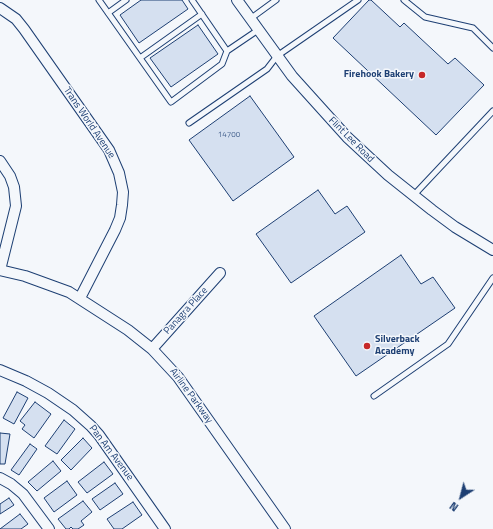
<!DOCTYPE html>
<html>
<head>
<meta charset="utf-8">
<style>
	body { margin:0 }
	#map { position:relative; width:493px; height:529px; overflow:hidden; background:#f4f7fb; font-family:"Titillium Web",sans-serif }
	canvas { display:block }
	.north { position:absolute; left:441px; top:477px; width:40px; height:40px; -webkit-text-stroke:3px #f4f7fb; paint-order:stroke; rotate:216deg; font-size:11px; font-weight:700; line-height:16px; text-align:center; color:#1d3f73 }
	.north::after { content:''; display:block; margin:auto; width:14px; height:18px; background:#1d3f73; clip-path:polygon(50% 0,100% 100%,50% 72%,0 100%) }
</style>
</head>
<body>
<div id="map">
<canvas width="493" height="529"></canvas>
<div class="north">N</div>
</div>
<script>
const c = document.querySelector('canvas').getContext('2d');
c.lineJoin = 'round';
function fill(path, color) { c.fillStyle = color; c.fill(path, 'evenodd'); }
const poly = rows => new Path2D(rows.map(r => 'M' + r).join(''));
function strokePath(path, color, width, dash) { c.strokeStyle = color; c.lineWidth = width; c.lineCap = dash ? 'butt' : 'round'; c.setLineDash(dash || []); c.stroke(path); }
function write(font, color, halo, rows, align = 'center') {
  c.font = font + ' "Titillium Web",sans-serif'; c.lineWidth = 3; c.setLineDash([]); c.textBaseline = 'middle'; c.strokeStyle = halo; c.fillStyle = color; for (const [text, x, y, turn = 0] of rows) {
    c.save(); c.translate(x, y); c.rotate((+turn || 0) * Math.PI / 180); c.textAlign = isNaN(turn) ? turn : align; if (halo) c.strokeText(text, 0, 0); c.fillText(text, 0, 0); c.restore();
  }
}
const building = poly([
	[141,0,182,0,188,9,139,43,120,15,141,0],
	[369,0,371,0,400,27,404,23,448,64,455,58,484,85,436,135,333,38,369,0],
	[198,25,218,54,171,87,150,58,198,25],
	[250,96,294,157,233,201,189,140,250,96],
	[318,190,335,214,347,206,365,232,291,283,256,234,318,190],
	[401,255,421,284,433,277,455,308,356,376,314,316,401,255],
	[17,392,28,398,14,424,3,418,17,392],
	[35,402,51,414,34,438,22,429,25,425,20,421,35,402],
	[64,420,75,429,57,454,45,446,64,420],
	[0,433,10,434,5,464,0,464,0,433],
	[83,438,92,448,71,470,61,460,83,438],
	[30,444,37,449,19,475,11,470,30,444],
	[53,461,61,471,37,491,28,482,53,461],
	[104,462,113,474,87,493,78,482,104,462],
	[67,481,77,495,54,512,44,498,67,481],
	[115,483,123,494,100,510,92,499,115,483],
	[9,498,14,505,0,514,0,504,9,498],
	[83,501,92,512,81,521,84,525,78,529,73,529,71,527,69,529,66,529,58,519,83,501],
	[133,502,142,515,122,529,114,529,107,519,133,502],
	[20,514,28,524,21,529,0,529,20,514]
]);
fill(building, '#d5e0f0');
strokePath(building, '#1d3f73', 1);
const service = poly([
	[99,0,171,102,222,64,227,51],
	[192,0,227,51,258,30],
	[404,0,425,17,473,28,493,48],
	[108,13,126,0],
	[250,19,276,0],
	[140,58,202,14],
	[189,123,267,69,277,56,358,0],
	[413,196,493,111],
	[374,396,448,344,493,278]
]);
const minor = poly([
	[237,0,292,76,347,137,388,175,432,210,455,227,493,250],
	[0,8,16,19,24,29,109,150,119,173,123,192,122,205,120,218,115,230,80,298],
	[0,161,10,176,14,187,16,206,0,270,25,276,69,292,128,330,152,349,178,377,285,529],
	[152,349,220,273],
	[0,370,26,381,48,393,73,410,91,426,99,435,165,529],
	[0,478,11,484,23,494,49,529]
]);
strokePath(service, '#1d3f73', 7);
strokePath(minor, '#1d3f73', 12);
strokePath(service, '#f4f7fb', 5);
strokePath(minor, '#f4f7fb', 10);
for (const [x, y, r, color] of [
	[422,75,4,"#c62828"],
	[367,346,4,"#c62828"]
]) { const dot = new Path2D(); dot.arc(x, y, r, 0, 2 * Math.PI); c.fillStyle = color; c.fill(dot); strokePath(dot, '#f4f7fb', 1.5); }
write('8px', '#4b6792', null, [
	["14700",229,135]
]);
write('bold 10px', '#1d3f73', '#f4f7fb', [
	["Firehook Bakery",414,75],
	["Silverback",375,340,"left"],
	["Academy",375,352,"left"]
], 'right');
write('10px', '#1d3f73', '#f4f7fb', [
	["Trans World Avenue",89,123,56],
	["Flint Lee Road",351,140,45],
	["Panagra Place",186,311,-48],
	["Airline Parkway",191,396,54],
	["Pan Am Avenue",111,453,53]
]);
</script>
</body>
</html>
